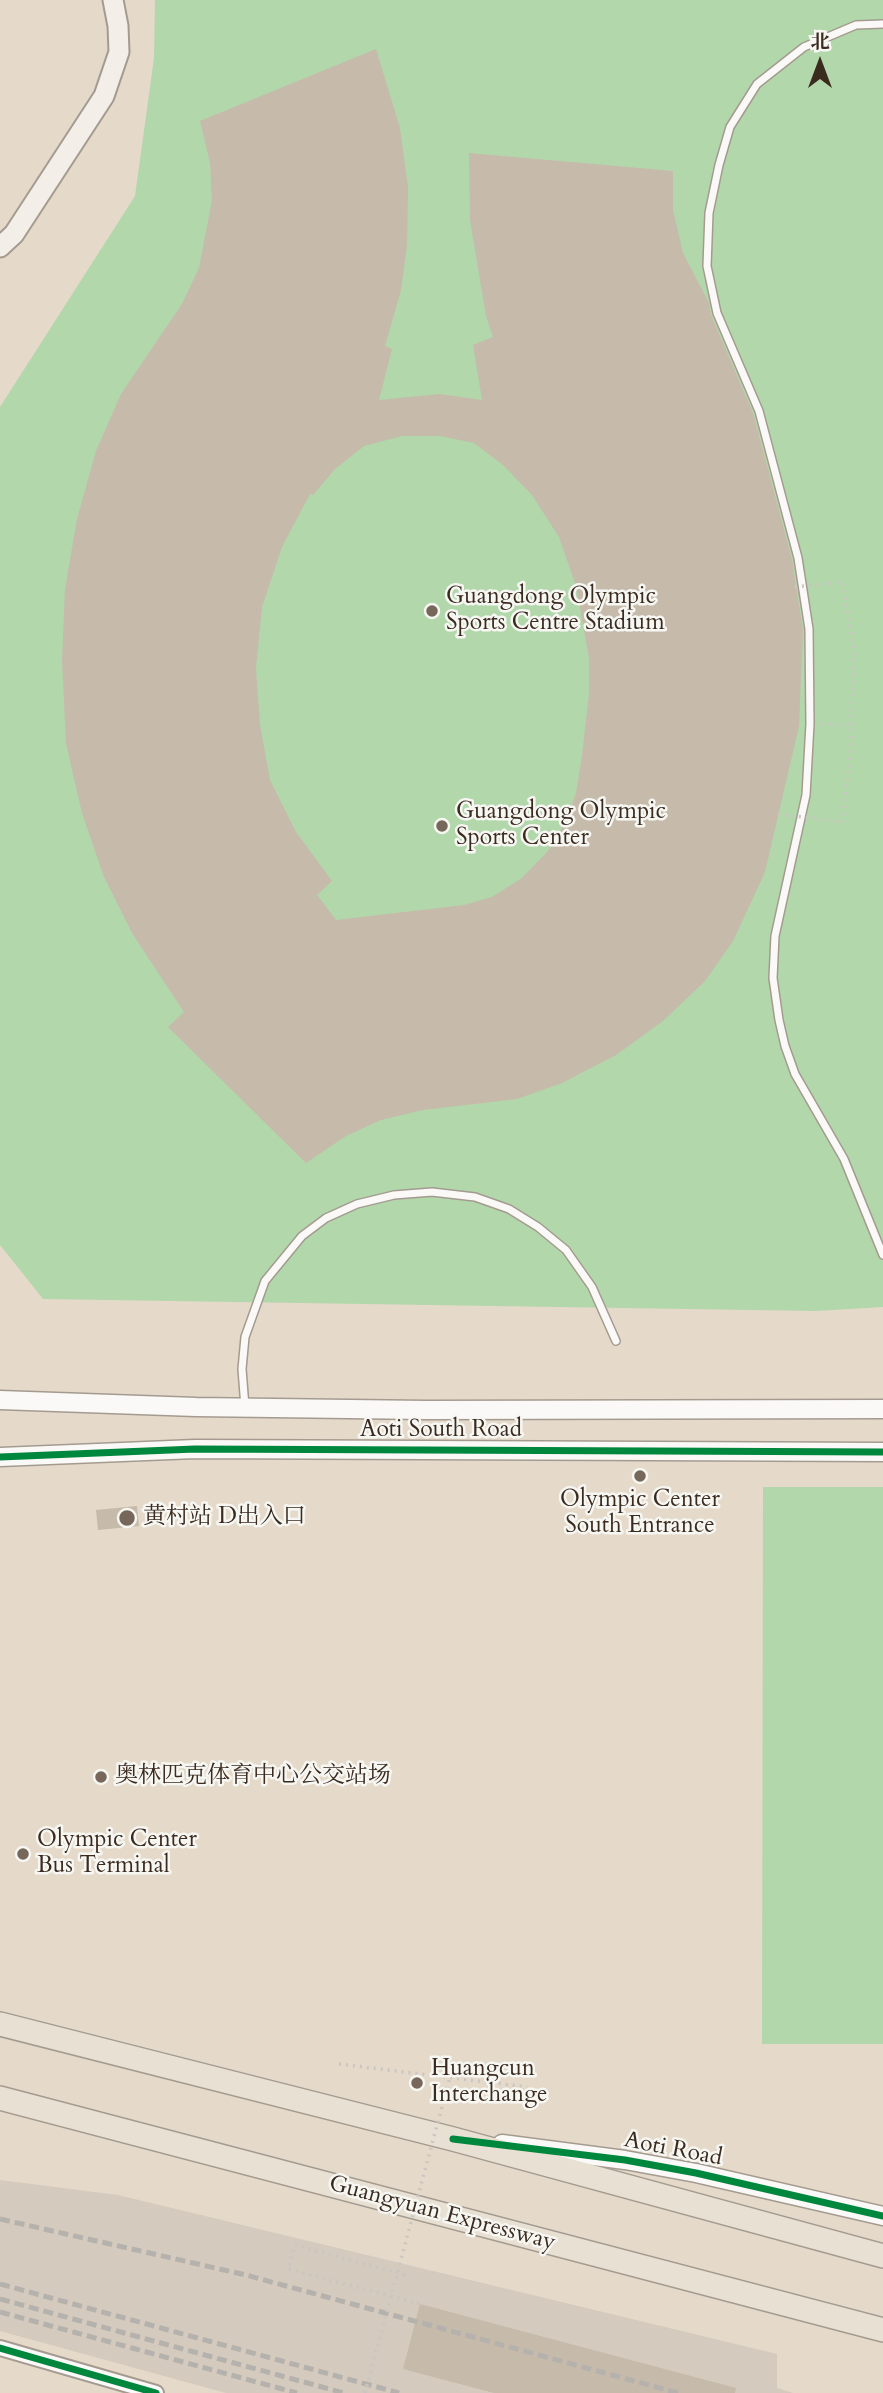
<!DOCTYPE html>
<html>
<head>
<meta charset="utf-8">
<style>
	body { margin:0 }
	#map { position:relative; width:883px; height:2393px; overflow:hidden; background:#e5d9c9; font-family:Cardo,"Noto Serif SC",serif }
	canvas { display:block }
	.north { position:absolute; left:785px; top:28px; width:70px; height:70px; -webkit-text-stroke:5px #f6f6f2; paint-order:stroke; rotate:0deg; font-size:19px; font-weight:700; line-height:28px; text-align:center; color:#3b2a1e }
	.north::after { content:''; display:block; margin:auto; width:24px; height:32px; background:#3b2a1e; clip-path:polygon(50% 0,100% 100%,50% 72%,0 100%) }
</style>
</head>
<body>
<div id="map">
<canvas width="883" height="2393"></canvas>
<div class="north">北</div>
</div>
<script>
const c = document.querySelector('canvas').getContext('2d');
c.lineJoin = 'round';
function fill(path, color) { c.fillStyle = color; c.fill(path, 'evenodd'); }
const poly = rows => new Path2D(rows.map(r => 'M' + r).join(''));
function strokePath(path, color, width, dash) { c.strokeStyle = color; c.lineWidth = width; c.lineCap = dash ? 'butt' : 'round'; c.setLineDash(dash || []); c.stroke(path); }
function write(font, color, halo, rows, align = 'center') {
  c.font = font + ' Cardo,"Noto Serif SC",serif'; c.lineWidth = 5; c.setLineDash([]); c.textBaseline = 'middle'; c.strokeStyle = halo; c.fillStyle = color; for (const [text, x, y, turn = 0] of rows) {
    c.save(); c.translate(x, y); c.rotate((+turn || 0) * Math.PI / 180); c.textAlign = isNaN(turn) ? turn : align; if (halo) c.strokeText(text, 0, 0); c.fillText(text, 0, 0); c.restore();
  }
}
fill(poly([
	[0,2180,118,2195,777,2354,777,2388,793,2393,226,2393,0,2331]
]), '#d4cabd');
fill(poly([
	[155,0,883,0,883,1307,816,1311,43,1299,0,1245,0,407,135,196,154,58],
	[763,1487,883,1487,883,2044,762,2044]
]), '#b2d7ab');
fill(poly([
	[376,49,400,128,408,187,407,245,401,290,385,346,392,349,379,400,440,394,482,400,473,345,493,337,486,316,470,220,469,153,673,171,673,210,683,253,709,303,711,315,753,413,792,559,803,630,799,726,765,872,733,941,705,981,663,1021,616,1055,562,1083,517,1099,423,1110,381,1120,346,1136,306,1163,168,1027,184,1012,132,933,104,877,82,813,66,743,62,660,65,589,77,519,96,451,121,394,182,304,199,268,212,200,210,163,200,121],
	[402,436,440,436,474,443,503,465,532,495,559,537,576,586,589,658,589,693,582,756,576,793,565,823,548,851,522,878,492,897,464,905,336,920,317,895,332,881,296,832,270,780,260,725,256,668,262,607,282,547,310,494,313,495,335,469,364,446],
	[137,1506,139,1526,98,1530,96,1510],
	[420,2304,736,2388,735,2393,494,2393,403,2369]
]), '#c6baaa');
const service = poly([
	[883,24,856,25,804,47,757,84,730,127,719,165,709,213,707,266,717,313,759,411,798,558,809,629,810,724,806,795,775,936,773,978,779,1020,785,1046,795,1074,844,1159,883,1255],
	[245,1407,242,1369,245,1337,265,1281,302,1236,326,1218,357,1204,394,1195,432,1192,475,1197,509,1209,538,1227,566,1250,592,1287,616,1341]
]);
const minor = poly([
	[0,2348,156,2393]
]);
const tertiary = poly([
	[0,1400,196,1407,426,1410,883,1409],
	[0,1457,195,1449,883,1452],
	[502,2144,625,2160,696,2173,883,2216]
]);
const secondary = poly([
	[0,247,14,234,104,96,119,52,118,26,113,0]
]);
const trunk = poly([
	[0,2024,453,2139,883,2256],
	[0,2098,883,2330]
]);
strokePath(service, '#a49b90', 10);
strokePath(minor, '#a49b90', 18);
strokePath(tertiary, '#a49b90', 21);
strokePath(secondary, '#a49b90', 23);
strokePath(trunk, '#a49b90', 26);
strokePath(poly([
	[822,724,852,725],
	[842,822,851,748,854,649,842,582],
	[339,2064,527,2087],
	[405,2275,295,2245,288,2269,420,2304]
]), '#cac6c1', 3.5, [2, 5]);
strokePath(service, '#fbf9f7', 7);
strokePath(minor, '#fbf9f7', 14);
strokePath(tertiary, '#fbf9f7', 18);
strokePath(secondary, '#f3efe8', 19);
strokePath(trunk, '#e7e0d3', 23);
strokePath(poly([
	[0,2219,246,2275,678,2393],
	[0,2284,399,2393],
	[0,2299,344,2393],
	[0,2312,297,2393]
]), '#b5b2ae', 5, [10, 5]);
strokePath(poly([
	[795,587,842,582],
	[778,814,842,822],
	[365,2393,450,2077]
]), '#cac6c1', 3.5, [2, 5]);
strokePath(poly([
	[0,1457,195,1449,883,1452],
	[453,2139,625,2160,696,2173,883,2216],
	[0,2348,156,2393]
]), '#00873e', 7);
for (const [x, y, r, color] of [
	[432,611,7,"#76675a"],
	[442,826,7,"#76675a"],
	[640,1476,7,"#76675a"],
	[127,1518,9,"#76675a"],
	[101,1777,7,"#76675a"],
	[23,1854,7,"#76675a"],
	[417,2083,7,"#76675a"]
]) { const dot = new Path2D(); dot.arc(x, y, r, 0, 2 * Math.PI); c.fillStyle = color; c.fill(dot); strokePath(dot, '#f6f6f2', 2.5); }
write('23px', '#3b2a1e', '#f6f6f2', [
	["Guangdong Olympic",446,598],
	["Sports Centre Stadium",446,624],
	["Guangdong Olympic",456,813],
	["Sports Center",456,839],
	["Olympic Center",640,1501,"center"],
	["South Entrance",640,1527,"center"],
	["黄村站 D出入口",143,1518],
	["奥林匹克体育中心公交站场",115,1777],
	["Olympic Center",37,1841],
	["Bus Terminal",37,1867],
	["Huangcun",431,2070],
	["Interchange",431,2096]
], 'left');
write('23px', '#3b2a1e', '#f6f6f2', [
	["Aoti South Road",441,1431],
	["Aoti Road",673,2150,11],
	["Guangyuan Expressway",442,2214,15]
]);
</script>
</body>
</html>
